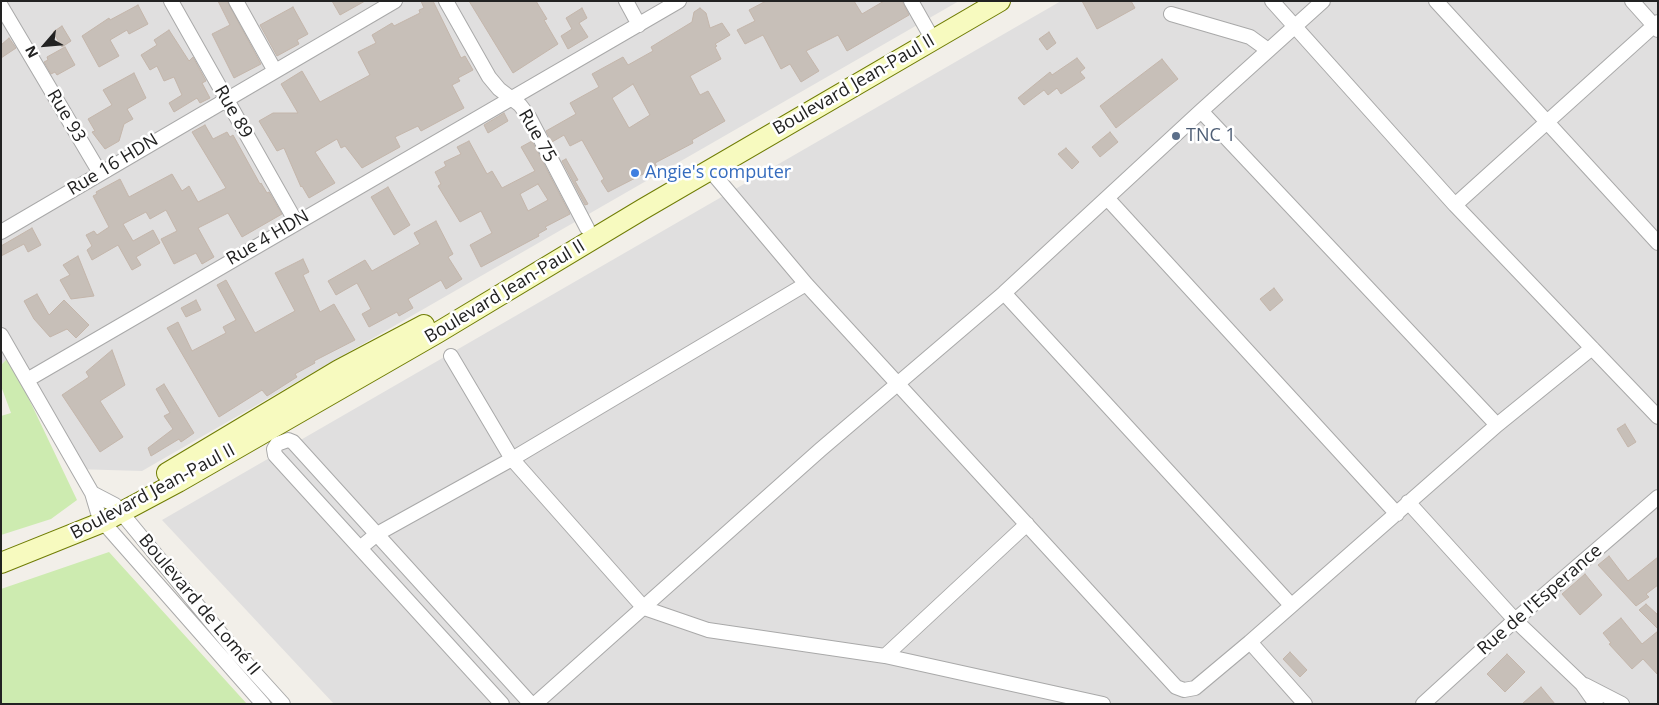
<!DOCTYPE html>
<html>
<head>
<meta charset="utf-8">
<style>
	body { margin:0 }
	#map { position:relative; width:1659px; height:705px; overflow:hidden; background:#f2efe9; font-family:"Open Sans",sans-serif }
	canvas { display:block }
	.frame { position:absolute; inset:0; border:2px solid #222; pointer-events:none }
	.north { position:absolute; left:20px; top:20px; width:50px; height:50px; -webkit-text-stroke:4px #fff; paint-order:stroke; rotate:243deg; font-size:14px; font-weight:700; line-height:20px; text-align:center; color:#222 }
	.north::after { content:''; display:block; margin:auto; width:18px; height:22px; background:#222; clip-path:polygon(50% 0,100% 100%,50% 72%,0 100%) }
</style>
</head>
<body>
<div id="map">
<canvas width="1659" height="705"></canvas>
<div class="frame"></div>
<div class="north">N</div>
</div>
<script>
const c = document.querySelector('canvas').getContext('2d');
c.lineJoin = 'round';
function fill(path, color) { c.fillStyle = color; c.fill(path, 'evenodd'); }
const poly = rows => new Path2D(rows.map(r => 'M' + r).join(''));
function strokePath(path, color, width, dash) { c.strokeStyle = color; c.lineWidth = width; c.lineCap = dash ? 'butt' : 'round'; c.setLineDash(dash || []); c.stroke(path); }
function write(font, color, halo, rows, align = 'center') {
  c.font = font + ' "Open Sans",sans-serif'; c.lineWidth = 5; c.setLineDash([]); c.textBaseline = 'middle'; c.strokeStyle = halo; c.fillStyle = color; for (const [text, x, y, turn = 0] of rows) {
    c.save(); c.translate(x, y); c.rotate((+turn || 0) * Math.PI / 180); c.textAlign = isNaN(turn) ? turn : align; if (halo) c.strokeText(text, 0, 0); c.fillText(text, 0, 0); c.restore();
  }
}
fill(poly([
	[1,1,959,1,142,471,74,469,9,357,1,365],
	[1061,1,1658,1,1658,704,334,704,162,520]
]), '#e0dfdf');
fill(poly([
	[9,357,77,500,51,519,1,535,1,416,11,413,1,386,1,365],
	[109,552,247,704,1,704,1,589]
]), '#cdebb0');
const building = poly([
	[218,1,227,1,261,64,234,78,212,34,230,25,218,1],
	[332,1,365,1,340,15,332,1],
	[421,1,433,1,461,58,465,56,473,70,458,78,460,81,452,85,464,108,421,131,418,126,395,137,400,147,362,168,345,146,341,148,337,139,315,152,335,183,309,198,302,186,301,187,284,148,277,151,259,121,273,113,298,113,281,84,302,71,320,102,370,75,358,52,376,43,372,35,392,23,394,26,420,13,419,10,424,8,421,1],
	[469,1,536,1,547,19,544,20,558,44,513,73,469,1],
	[766,1,854,1,862,14,884,1,902,1,909,15,847,51,838,35,806,51,819,71,801,82,790,64,781,69,763,35,745,44,737,30,755,21,749,10,766,1],
	[1082,1,1131,1,1135,8,1097,29,1082,1],
	[138,5,148,24,129,34,127,30,110,40,119,56,99,67,82,36,109,18,110,20,138,5],
	[293,7,308,34,297,40,299,44,277,56,260,25,293,7],
	[582,8,587,18,579,23,588,37,568,49,561,36,572,29,566,18,582,8],
	[700,8,706,13,710,28,722,23,730,35,715,44,717,46,715,47,721,59,690,76,700,95,708,91,725,121,692,140,693,143,655,163,657,167,608,192,601,181,604,179,582,140,570,146,564,135,552,142,546,131,576,114,570,103,599,87,592,74,623,57,628,65,653,51,651,47,692,22,694,12,700,8],
	[633,84,650,115,629,128,612,98,633,84],
	[62,26,71,41,62,47,53,32,62,26],
	[169,30,189,61,193,57,206,81,202,83,210,98,200,103,197,98,174,112,169,103,182,95,174,77,164,81,157,66,150,70,141,55,157,45,154,40,169,30],
	[1049,32,1056,43,1047,50,1039,39,1049,32],
	[9,38,16,48,1,58,1,45,9,38],
	[65,47,75,65,57,75,55,72,51,74,44,62,48,60,47,57,65,47],
	[1077,58,1085,68,1080,72,1085,78,1061,94,1057,88,1048,95,1044,90,1024,105,1018,98,1050,72,1052,75,1077,58],
	[1162,59,1178,79,1116,128,1100,106,1162,59],
	[134,73,146,98,127,109,133,119,124,124,119,141,105,149,92,132,95,131,88,119,112,105,103,90,134,73],
	[504,113,508,121,488,133,484,125,504,113],
	[205,125,213,139,227,132,230,137,233,135,260,184,261,183,267,193,269,192,282,214,242,237,228,213,198,228,214,257,202,264,196,253,174,264,161,239,177,231,166,210,150,219,146,212,123,224,133,241,153,230,160,243,136,257,141,265,132,270,118,245,92,260,87,250,92,246,86,235,94,231,97,235,109,227,93,196,97,194,96,192,120,179,129,197,172,174,182,191,189,186,198,202,226,188,192,132,205,125],
	[1110,132,1118,142,1100,157,1092,147,1110,132],
	[469,141,487,174,492,171,502,188,535,171,521,147,532,141,570,214,545,227,547,229,538,234,539,236,481,267,470,245,492,233,481,211,460,222,438,186,441,184,435,172,446,166,444,162,461,154,457,147,469,141],
	[538,184,548,200,528,211,520,194,538,184],
	[1066,148,1079,162,1072,169,1058,154,1066,148],
	[566,159,578,180,575,181,588,204,585,205,562,161,566,159],
	[388,187,410,225,394,235,371,197,388,187],
	[436,221,453,254,448,257,462,279,446,289,441,280,408,299,413,308,399,316,397,312,369,327,362,314,371,309,357,283,336,295,328,281,365,260,372,271,420,244,414,233,436,221],
	[32,228,41,245,28,252,24,244,1,256,1,246,32,228],
	[78,256,94,296,71,299,60,280,70,275,63,265,78,256],
	[303,259,309,272,303,275,320,312,334,304,355,340,314,361,315,363,295,374,297,377,267,396,262,390,219,417,167,328,178,322,192,351,226,333,223,327,236,320,217,285,226,280,255,333,295,311,275,273,303,259],
	[1274,288,1283,300,1270,311,1260,299,1274,288],
	[37,294,49,315,64,300,89,325,76,338,67,329,50,337,34,319,24,301,37,294],
	[196,300,201,310,186,317,181,308,196,300],
	[112,350,125,385,100,401,123,437,100,452,62,395,89,377,86,372,112,350],
	[164,384,194,433,181,442,179,439,151,456,148,448,173,429,164,416,170,413,156,389,164,384],
	[1625,424,1636,442,1628,447,1617,429,1625,424],
	[1609,556,1628,581,1658,557,1658,585,1646,594,1649,597,1636,606,1598,565,1609,556],
	[1585,574,1602,595,1580,615,1562,594,1585,574],
	[1646,604,1658,615,1658,629,1639,610,1646,604],
	[1621,618,1642,644,1658,631,1658,675,1643,659,1632,669,1609,644,1611,643,1603,633,1621,618],
	[1290,652,1307,670,1300,677,1283,659,1290,652],
	[1507,654,1525,672,1505,692,1487,674,1507,654],
	[1541,687,1555,704,1522,704,1541,687]
]);
fill(building, '#c7bfb8');
strokePath(building, '#c4b6ab', 1);
const minor = poly([
	[171,1,296,222],
	[236,1,275,71],
	[446,1,489,77,499,89,520,105,529,117,587,228],
	[626,1,639,25],
	[911,1,928,31],
	[1272,1,1455,205,1658,417],
	[1436,1,1658,243],
	[1632,1,1658,30],
	[1,6,100,173],
	[1171,14,1250,37,1268,50],
	[1201,111,1497,425],
	[710,170,806,284,1176,687,1184,690,1195,688,1250,642,1497,425,1592,348],
	[1107,198,1397,514],
	[1455,205,1658,22],
	[1,232,395,1],
	[1004,293,1291,605],
	[1,335,92,493,98,513,103,522,263,704],
	[451,356,512,459,644,608,708,630,885,656,1103,704],
	[27,380,679,1],
	[92,493,115,505,235,651,283,704],
	[1408,502,1515,620,1582,684,1596,704],
	[360,548,377,534,512,459,806,284],
	[1250,642,1305,704],
	[885,656,1027,524],
	[1585,685,1622,704],
	[502,704,275,455,274,449,277,444,288,440,293,442,531,704],
	[535,704,820,450,1004,293,1201,111,1323,1],
	[1423,704,1515,620,1658,497]
]);
const secondary = poly([
	[167,473,339,370,424,325],
	[1,563,103,522,178,482,437,333,643,209,1000,1]
]);
strokePath(minor, '#a9a9a9', 16);
strokePath(secondary, '#707d05', 22);
strokePath(minor, '#fff', 14);
strokePath(secondary, '#f7fabf', 20);
for (const [x, y, r, color] of [
	[1176,136,5,"#5c6f8a"],
	[635,173,5,"#3f7fe0"]
]) { const dot = new Path2D(); dot.arc(x, y, r, 0, 2 * Math.PI); c.fillStyle = color; c.fill(dot); strokePath(dot, '#fff', 2); }
write('18px', '#222', '#fff', [
	["Boulevard Jean-Paul II",854,85,-30],
	["Rue 89",233,112,60],
	["Rue 93",66,116,59],
	["Rue 75",537,136,60],
	["Rue 16 HDN",113,165,-31],
	["Rue 4 HDN",268,238,-30],
	["Boulevard Jean-Paul II",505,292,-31],
	["Boulevard Jean-Paul II",153,492,-28],
	["Rue de l'Esperance",1540,600,-41],
	["Boulevard de Lomé II",199,605,50]
]);
write('18px', '#4e5e75', '#fff', [
	["TNC 1",1186,136]
], 'left');
write('18px', '#366cbe', '#fff', [
	["Angie's computer",645,173]
], 'left');
</script>
</body>
</html>
